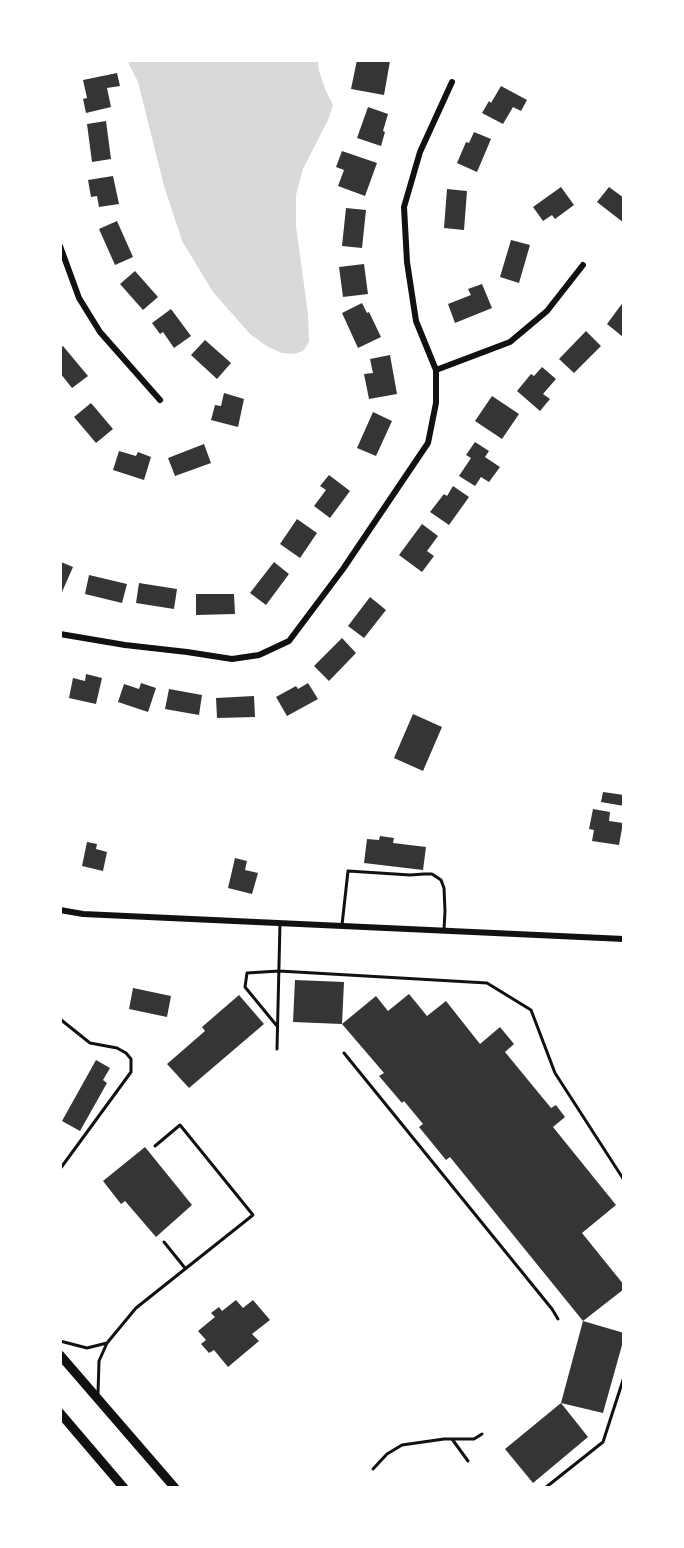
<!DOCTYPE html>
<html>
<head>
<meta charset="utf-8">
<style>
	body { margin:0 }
	#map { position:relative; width:684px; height:1548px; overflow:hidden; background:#fff; font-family:"Asap Condensed",sans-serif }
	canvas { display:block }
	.frame { position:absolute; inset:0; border:62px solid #fff; pointer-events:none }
</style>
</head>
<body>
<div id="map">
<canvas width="684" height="1548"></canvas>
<div class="frame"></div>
</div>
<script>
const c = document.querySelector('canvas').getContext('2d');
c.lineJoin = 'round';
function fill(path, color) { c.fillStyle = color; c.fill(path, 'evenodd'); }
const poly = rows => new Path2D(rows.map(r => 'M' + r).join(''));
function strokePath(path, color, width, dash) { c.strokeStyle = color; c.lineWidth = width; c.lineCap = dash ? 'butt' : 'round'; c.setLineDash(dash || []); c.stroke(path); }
fill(poly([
	[127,60,318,60,319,71,326,91,333,105,328,120,303,169,296,195,296,226,308,314,309,342,303,351,294,354,282,353,268,347,250,334,213,292,182,241,164,186,138,82]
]), '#d9d9d9');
fill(poly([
	[357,60,390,61,384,95,351,89],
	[117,73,120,86,107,88,111,107,86,113,83,99,87,98,83,80],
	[501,86,527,100,521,111,513,107,503,124,482,113,489,101,491,103],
	[368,107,388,114,383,131,385,132,381,146,357,138],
	[106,121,111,159,92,162,87,124],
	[474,132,491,139,477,172,457,163,466,142,469,143],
	[342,151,377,163,365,196,338,186,344,170,336,167],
	[113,176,119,204,99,207,97,196,91,197,88,180],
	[561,187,574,205,555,219,552,215,543,221,533,207],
	[609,187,624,198,624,223,597,202],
	[447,189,467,191,464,230,444,228],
	[346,208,366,210,362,248,342,246],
	[117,221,133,257,115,265,99,229],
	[511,240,530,245,519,283,500,277],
	[364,264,368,294,343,297,339,267],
	[135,271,158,297,143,310,120,284],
	[482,284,492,308,455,323,448,304,471,295,468,289],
	[624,301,624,335,623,337,607,324],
	[362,303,367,313,369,312,381,337,358,348,342,313],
	[171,309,191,336,174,348,163,332,160,334,152,323],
	[586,331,601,346,574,373,559,359],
	[205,340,231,363,217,379,191,355],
	[63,346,88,376,72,388,60,373,60,348],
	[390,355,397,394,369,399,364,374,373,373,370,359],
	[542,367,556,379,543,394,550,399,540,411,517,391,531,374,534,376],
	[224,393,244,399,238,427,211,420,215,405,221,406],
	[492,396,519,414,502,439,475,421],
	[91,403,113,429,96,443,74,417],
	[373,412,392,421,376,456,357,448],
	[475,442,489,451,485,457,500,467,489,482,481,477,475,486,459,476,471,458,466,455],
	[204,444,211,463,175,476,168,458],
	[119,451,136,456,138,452,151,457,144,480,113,470],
	[329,475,350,491,330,518,314,506,326,490,320,486],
	[453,486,469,497,449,525,430,512,444,494,447,496],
	[297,519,317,533,300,558,280,544],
	[422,524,438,536,427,551,434,556,422,572,399,555],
	[61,562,73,567,62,592,60,591],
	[274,562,289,574,266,605,250,593],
	[89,575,127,584,122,603,85,594],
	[139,583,177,589,174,609,136,603],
	[196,594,234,594,235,614,196,615],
	[370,597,386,610,364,638,348,626],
	[342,638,356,653,329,681,314,666],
	[86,674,102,678,96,704,69,698,73,678,85,681],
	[141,683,156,688,148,712,118,702,124,684,139,689],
	[308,683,318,699,287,716,276,697,296,686,298,689],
	[169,689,202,695,199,715,165,709],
	[254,696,255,717,217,718,216,698],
	[413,714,442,727,423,771,394,758],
	[603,792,624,795,624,806,601,802],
	[593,809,610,812,609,821,623,823,619,845,592,841,594,830,589,829],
	[380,836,394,838,393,843,426,847,423,870,364,863,367,839,379,840],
	[87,842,97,844,96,849,107,852,103,871,82,866],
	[235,858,247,861,245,870,258,873,252,894,228,888],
	[295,980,344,982,342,1024,293,1022],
	[133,988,171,996,167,1017,129,1009],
	[409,994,427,1016,446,1001,480,1044,500,1027,514,1044,505,1052,551,1108,556,1105,565,1117,553,1127,616,1205,582,1233,624,1285,624,1289,583,1321,450,1157,446,1160,419,1127,423,1124,404,1101,402,1103,379,1076,384,1073,342,1024,376,996,388,1011],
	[239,995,264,1024,189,1088,167,1064,205,1031,202,1027],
	[96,1060,110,1068,103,1080,107,1083,80,1131,62,1121],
	[145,1147,192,1205,156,1237,125,1201,121,1204,103,1181],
	[236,1300,243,1308,253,1300,270,1320,252,1334,259,1341,228,1367,214,1350,209,1353,201,1344,206,1340,198,1331,215,1317,211,1313,219,1307,222,1311],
	[583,1321,624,1333,624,1338,603,1413,561,1403],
	[561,1403,588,1437,533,1483,505,1449]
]), '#353535');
strokePath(poly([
	[342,925,348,871,410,875,424,874,432,874,441,880,444,888,445,911,444,930],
	[60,1019,90,1043,117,1048,126,1053,131,1059,131,1072,60,1169],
	[277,1026,245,987,247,973,279,971,487,983,531,1010,555,1073,624,1180],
	[277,1049,280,923],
	[344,1053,552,1309,558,1319],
	[164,1242,185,1268],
	[60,1341,87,1348,107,1343,99,1361,98,1394],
	[107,1343,136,1308,253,1215,180,1125,155,1146],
	[452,1439,468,1461],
	[373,1469,387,1454,402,1445,444,1439,474,1439,482,1434],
	[545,1488,603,1442,624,1377]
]), '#111', 3);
strokePath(poly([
	[60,246,79,298,100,332,160,400],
	[436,370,510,342,547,311,583,265],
	[60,634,125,645,187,652,232,659,259,655,289,641,343,569,428,443,436,403,436,370,416,321,407,262,404,207,420,152,452,82],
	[60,910,83,914,624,939]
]), '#111', 6);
strokePath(poly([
	[60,1355,175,1488],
	[60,1413,124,1488]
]), '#111', 9);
</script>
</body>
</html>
